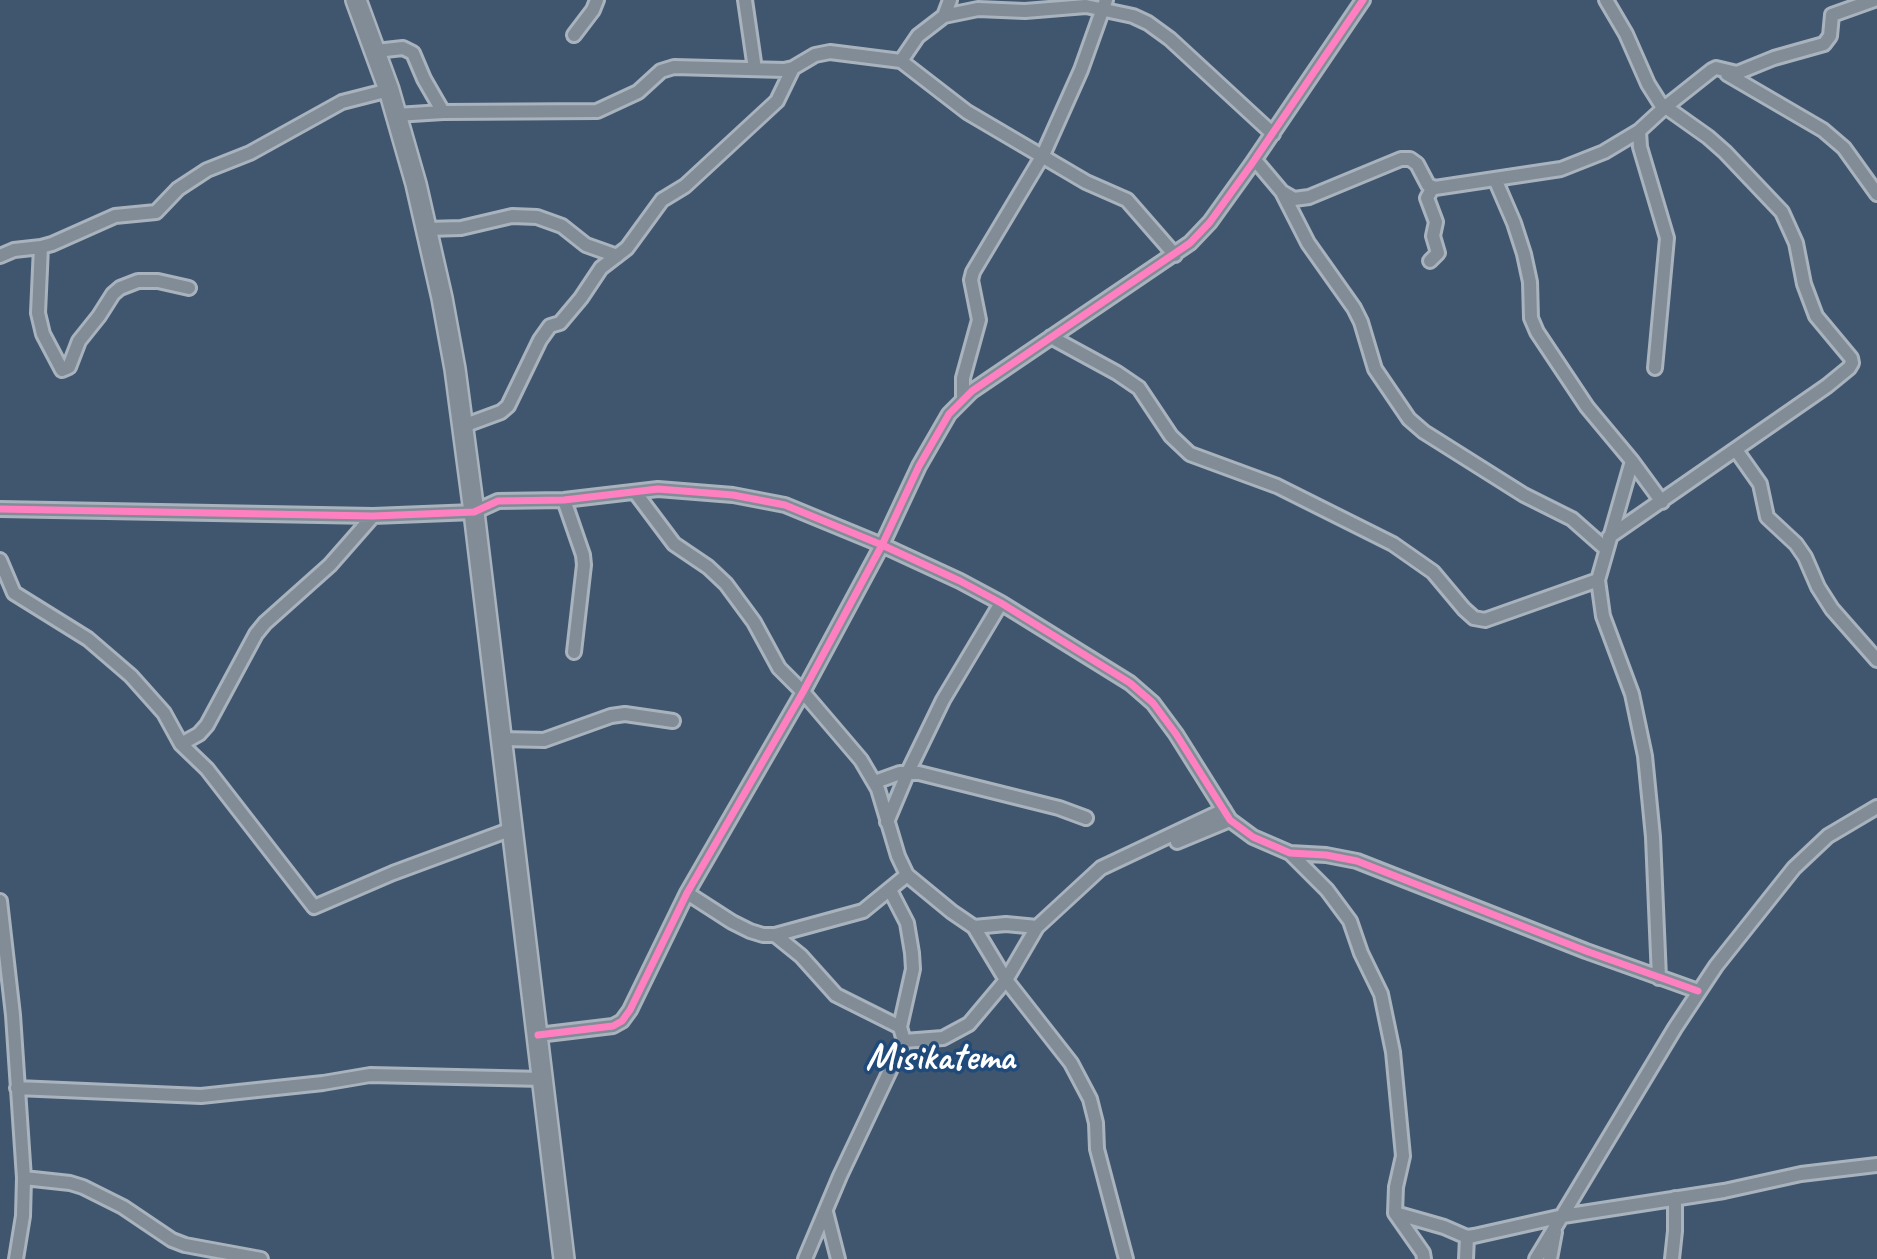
<!DOCTYPE html>
<html>
<head>
<meta charset="utf-8">
<style>
	body { margin:0 }
	canvas { display:block; background:#40566e }
</style>
</head>
<body>
<canvas width="1877" height="1259"></canvas>
<script>
const c = document.querySelector('canvas').getContext('2d');
c.lineJoin = 'round';
const poly = rows => new Path2D(rows.map(r => 'M' + r).join(''));
function strokePath(path, color, width, dash) { c.strokeStyle = color; c.lineWidth = width; c.lineCap = dash ? 'butt' : 'round'; c.setLineDash(dash || []); c.stroke(path); }
function write(font, color, halo, rows, align = 'center') {
  c.font = font + ' Caveat,sans-serif'; c.lineWidth = 7; c.setLineDash([]); c.textBaseline = 'middle'; c.strokeStyle = halo; c.fillStyle = color; for (const [text, x, y, turn = 0] of rows) {
    c.save(); c.translate(x, y); c.rotate((+turn || 0) * Math.PI / 180); c.textAlign = isNaN(turn) ? turn : align; if (halo) c.strokeText(text, 0, 0); c.fillText(text, 0, 0); c.restore();
  }
}
const minor = poly([
	[745,0,755,69],
	[1606,0,1626,34,1648,84,1660,103,1708,137,1725,152,1782,212,1796,243,1804,284,1816,316,1851,358,1852,363,1849,368,1827,386,1609,537],
	[944,16,978,9,1025,11,1086,6,1133,16,1148,23,1170,39,1273,134],
	[574,35,593,10,597,0],
	[376,51,403,48,413,53,424,79,443,112],
	[901,61,967,112,1086,182,1127,200,1175,255],
	[1727,74,1823,130,1844,148,1877,194],
	[396,115,443,112,597,111,638,92,661,71,674,67,784,70,793,68,815,55,830,52,901,61,918,36,944,16,950,0],
	[1639,131,1640,147,1667,238,1655,368],
	[1255,160,1282,192,1294,199,1309,197,1401,159,1410,159,1417,164,1428,185,1435,188,1561,169,1604,152,1639,131,1664,108,1712,70,1716,68,1737,73,1774,58,1824,44,1830,36,1832,15,1874,0],
	[1495,179,1514,223,1524,254,1530,282,1531,318,1537,332,1587,407,1632,461,1662,502],
	[1283,194,1308,243,1354,308,1361,322,1375,369,1409,419,1424,432,1524,495,1572,519,1606,549],
	[427,229,461,228,512,216,537,217,562,226,586,245,617,256],
	[41,247,38,313,43,334,62,370,69,367,79,341,99,316,113,294,120,288,138,281,158,281,189,288],
	[0,256,14,250,41,247,52,244,115,216,156,212,178,189,207,170,250,153,342,102,389,90],
	[1430,261,1438,253,1433,236,1436,222,1427,198,1433,187],
	[1051,337,1117,373,1139,388,1171,436,1190,454,1277,486,1393,544,1433,572,1464,609,1474,618,1485,620,1598,580],
	[963,398,963,378,979,320,971,280,973,272,1043,155,1081,70,1106,0],
	[463,426,501,412,508,406,540,340,550,326,560,323,581,298,601,268,627,248,662,200,685,186,777,101,793,68],
	[1736,450,1760,484,1767,517,1796,544,1805,557,1818,587,1832,609,1877,660],
	[1632,461,1598,580,1603,616,1632,694,1645,756,1653,837,1659,978],
	[635,492,674,544,708,567,726,584,754,622,779,668,803,692,861,760,878,789,898,856,907,875,952,912,974,927,1006,980,1071,1063,1090,1099,1096,1123,1097,1149,1126,1259],
	[564,500,583,555,584,565,574,652],
	[0,509,373,516,474,512,498,501,564,500,658,489,733,495,785,505,882,545,960,581,1001,603,1130,683,1153,703,1176,734,1230,820,1253,837,1290,853,1326,855,1357,861,1586,951,1698,991],
	[0,560,14,593,88,639,131,676,164,713,181,744,207,769,314,907,393,873,512,829],
	[502,739,544,740,611,716,625,714,673,721],
	[181,744,199,734,207,725,256,634,265,623,330,565,373,516],
	[875,782,900,773,919,773,1059,808,1086,818],
	[887,822,908,772,943,700,1001,603],
	[1177,842,1230,820],
	[1290,853,1327,890,1350,921,1361,953,1381,994,1393,1052,1403,1156,1396,1187,1395,1213,1423,1253,1424,1259],
	[687,893,732,922,750,931,763,935,775,935,863,911,907,875],
	[0,901,13,1015,24,1178,23,1216,16,1259],
	[974,927,1006,924,1037,927],
	[775,935,801,956,836,995,900,1027],
	[538,1035,613,1026,622,1021,630,1010,687,893,803,692,882,545,919,466,949,414,972,391,1190,243,1210,222,1251,165,1363,0],
	[904,1041,943,1038,969,1024,1006,980,1037,927,1101,868,1224,810],
	[17,1088,201,1096,323,1083,370,1075,543,1079],
	[24,1178,70,1183,83,1187,123,1207,172,1240,185,1245,261,1259],
	[826,1212,838,1259],
	[1395,1213,1444,1227,1467,1237,1474,1236,1563,1216,1724,1191,1801,1174,1877,1165],
	[805,1259,840,1176,904,1041,900,1027,913,969,912,953,907,923,890,890],
	[1466,1259,1467,1237],
	[1536,1259,1675,1028,1716,966,1794,868,1828,836,1877,807],
	[1550,1259,1555,1232],
	[1672,1259,1675,1231,1675,1198]
]);
const highway = poly([
	[356,0,389,90,416,184,442,298,455,369,474,512,564,1259]
]);
strokePath(minor, '#a9b3be', 18);
strokePath(highway, '#a9b3be', 24);
strokePath(minor, '#818c97', 12);
strokePath(highway, '#818c97', 19);
strokePath(poly([
	[0,509,373,516,474,512,498,501,564,500,658,489,733,495,785,505,882,545,960,581,1001,603,1130,683,1153,703,1176,734,1230,820,1253,837,1290,853,1326,855,1357,861,1586,951,1698,991],
	[538,1035,613,1026,622,1021,630,1010,687,893,803,692,882,545,919,466,949,414,972,391,1190,243,1210,222,1251,165,1363,0]
]), '#ff80c0', 7);
write('bold 38px', '#fff', '#1f4a7a', [
	["Misikatema",940,1059]
]);
</script>
</body>
</html>
